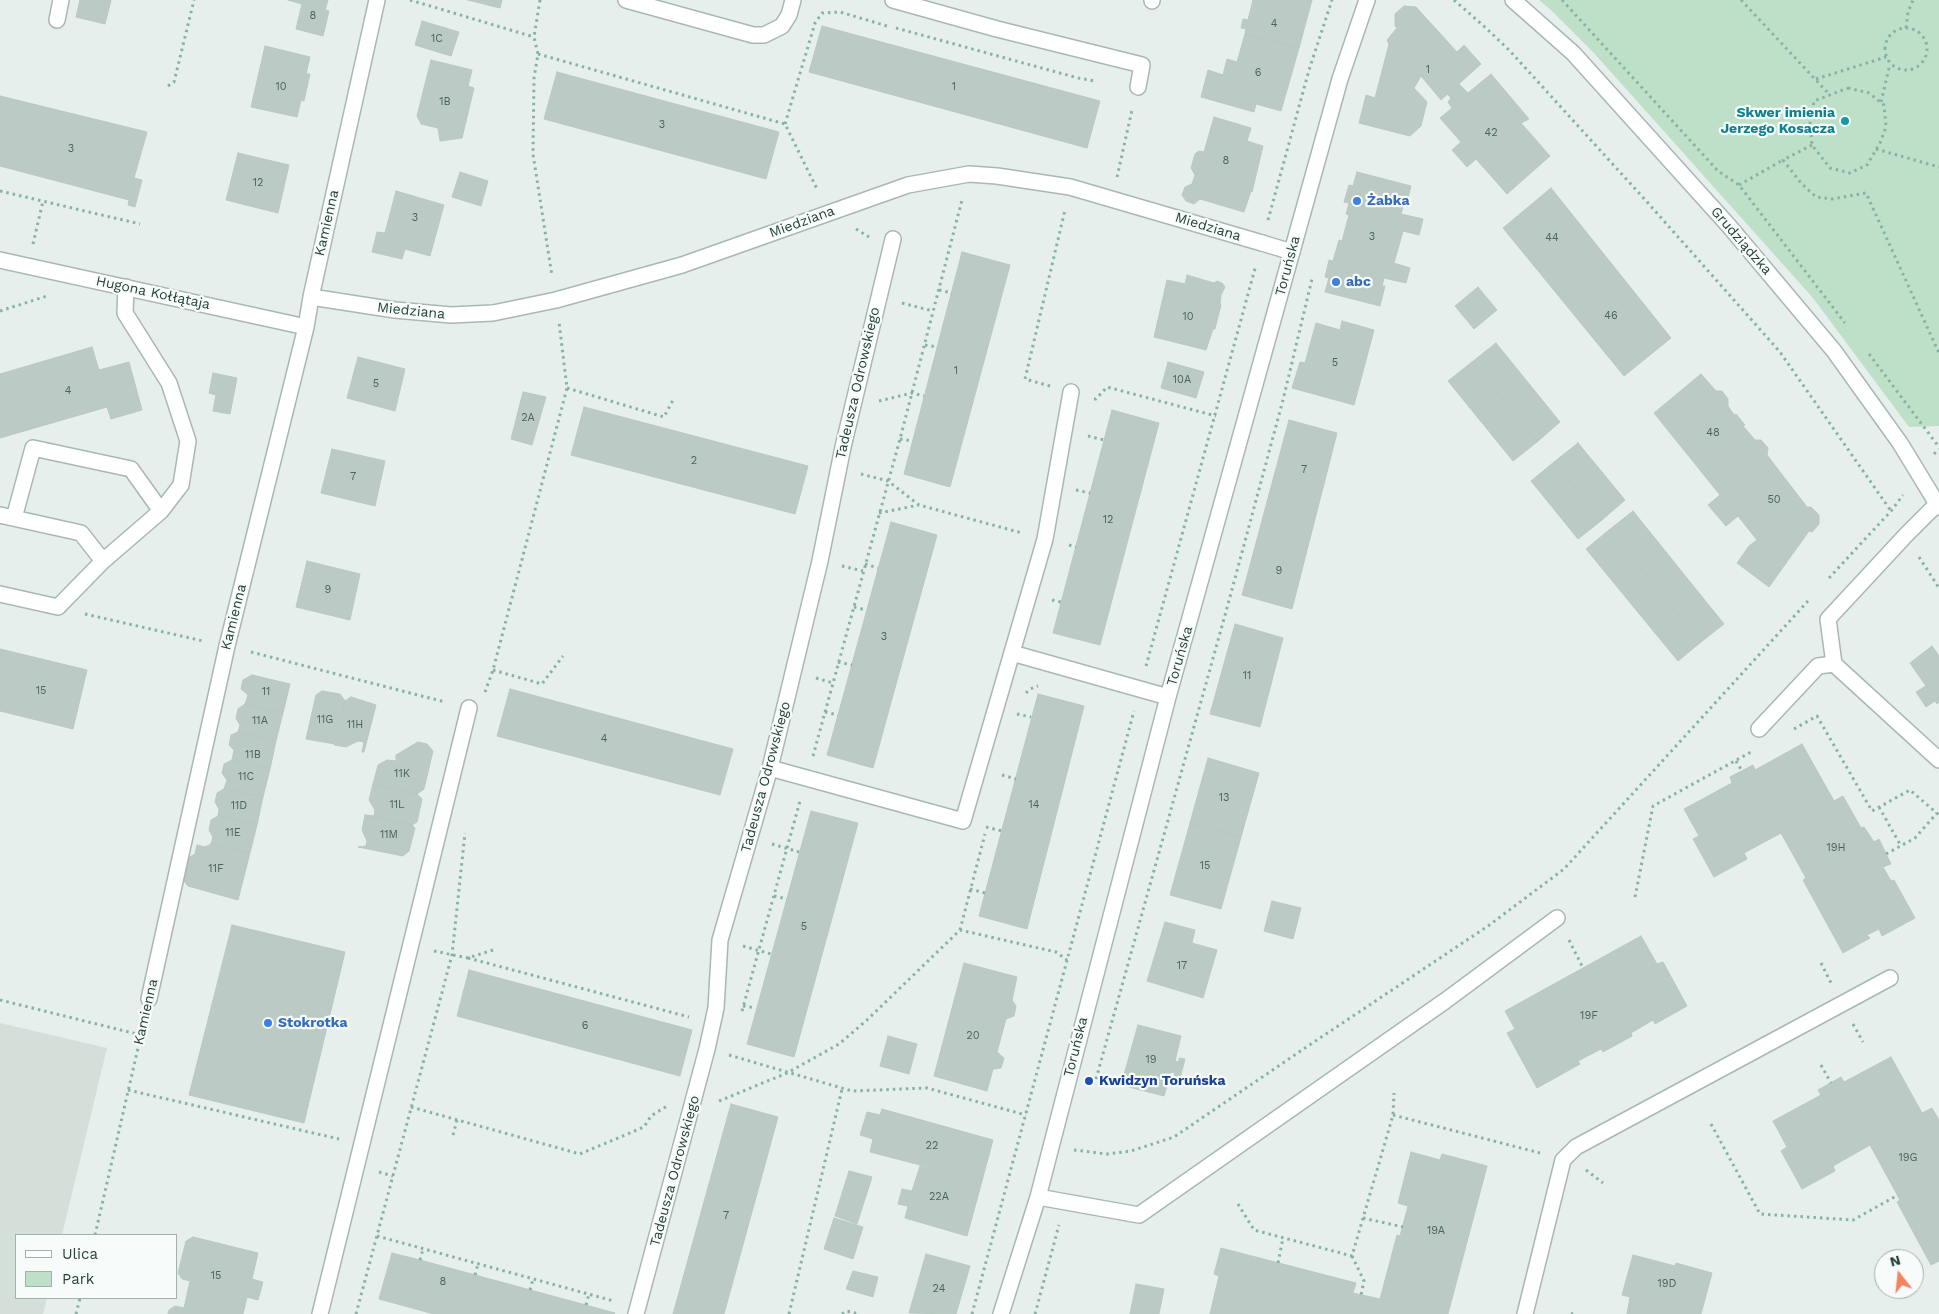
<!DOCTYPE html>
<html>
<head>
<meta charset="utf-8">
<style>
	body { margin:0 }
	#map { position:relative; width:1939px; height:1314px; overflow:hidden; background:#e6efeb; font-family:"Work Sans",sans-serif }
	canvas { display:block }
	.legend { position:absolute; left:15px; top:1234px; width:162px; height:65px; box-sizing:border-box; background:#f7fbf9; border:1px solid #a3b1ad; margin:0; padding:6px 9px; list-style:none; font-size:15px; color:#24423a }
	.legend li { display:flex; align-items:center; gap:10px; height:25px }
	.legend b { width:25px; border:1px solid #a3b1ad }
	.north { position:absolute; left:1874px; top:1249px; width:50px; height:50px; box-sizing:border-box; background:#f7fbf9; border:1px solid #a3b1ad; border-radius:50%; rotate:344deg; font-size:14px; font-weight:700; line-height:20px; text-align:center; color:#24423a }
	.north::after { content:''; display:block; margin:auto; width:18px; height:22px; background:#f4845f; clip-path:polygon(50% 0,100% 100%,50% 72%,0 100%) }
</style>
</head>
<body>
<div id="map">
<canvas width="1939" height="1314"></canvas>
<ul class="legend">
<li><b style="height:6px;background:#fff"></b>Ulica</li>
<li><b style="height:14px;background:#bfe0c8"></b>Park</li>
</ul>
<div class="north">N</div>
</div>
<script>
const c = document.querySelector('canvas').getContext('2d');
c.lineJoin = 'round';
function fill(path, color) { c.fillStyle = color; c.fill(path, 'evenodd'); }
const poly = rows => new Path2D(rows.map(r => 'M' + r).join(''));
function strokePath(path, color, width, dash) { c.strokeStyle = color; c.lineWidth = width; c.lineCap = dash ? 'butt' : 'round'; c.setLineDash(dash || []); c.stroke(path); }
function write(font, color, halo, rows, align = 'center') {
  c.font = font + ' "Work Sans",sans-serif'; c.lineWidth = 4.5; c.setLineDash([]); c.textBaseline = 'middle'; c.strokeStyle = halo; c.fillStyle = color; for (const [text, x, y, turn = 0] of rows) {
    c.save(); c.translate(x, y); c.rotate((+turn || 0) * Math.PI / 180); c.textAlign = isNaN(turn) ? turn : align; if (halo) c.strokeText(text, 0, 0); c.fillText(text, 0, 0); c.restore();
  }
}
fill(poly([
	[0,1023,107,1048,62,1235,16,1235,16,1298,47,1298,43,1314,0,1314]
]), '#d4dfda');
fill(poly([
	[1539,0,1939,0,1939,426,1909,427,1813,298,1593,52,1552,11]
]), '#bfe0c8');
const building = poly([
	[80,0,111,0,105,24,76,17,80,0],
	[288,0,328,0,325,10,329,11,323,36,296,29,302,4,288,0],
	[468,0,502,0,500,8,468,0],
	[1253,0,1312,0,1299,48,1245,34,1246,29,1241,28,1243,19,1248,20,1253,0],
	[1404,6,1416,7,1457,52,1464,45,1481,64,1441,100,1421,76,1414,88,1427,102,1421,126,1410,136,1359,123,1366,95,1375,98,1389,44,1387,40,1397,28,1395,26,1395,14,1404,6],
	[422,21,459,32,451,56,415,45,422,21],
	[822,26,1100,101,1087,148,809,72,822,26],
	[1245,34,1299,48,1281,111,1256,104,1254,112,1201,97,1208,70,1223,75,1227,59,1237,62,1245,34],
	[265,46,310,57,306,74,310,74,304,101,301,100,297,117,251,107,265,46],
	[431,60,472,70,468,86,474,88,462,138,440,141,438,128,421,124,417,116,431,60],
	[557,72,779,132,766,179,544,119,557,72],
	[1491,74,1529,119,1521,123,1550,156,1507,194,1476,159,1467,167,1452,150,1461,142,1440,118,1452,108,1448,102,1451,98,1447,94,1459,84,1468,93,1491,74],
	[0,96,147,132,134,178,142,180,135,207,128,205,129,200,0,166,0,96],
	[1214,117,1251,128,1247,141,1263,146,1252,192,1251,191,1244,212,1200,199,1194,204,1186,201,1182,195,1185,187,1192,184,1195,175,1191,168,1195,154,1199,151,1204,152,1214,117],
	[238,153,289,165,278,213,226,200,238,153],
	[460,172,488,181,481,206,452,197,460,172],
	[1357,172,1411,186,1406,206,1403,206,1401,214,1423,219,1419,235,1403,231,1394,263,1410,268,1406,283,1384,278,1382,286,1385,286,1380,306,1325,292,1329,278,1325,277,1329,260,1333,261,1339,240,1342,241,1349,215,1346,214,1349,203,1344,202,1349,185,1353,186,1357,172],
	[1551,188,1671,338,1624,376,1503,228,1551,188],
	[396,191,444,205,430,256,405,249,402,259,372,252,377,232,385,233,396,191],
	[962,252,1010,265,950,487,904,474,962,252],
	[1187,275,1214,283,1217,281,1222,283,1225,287,1221,295,1220,304,1221,305,1215,329,1213,329,1206,350,1154,337,1167,280,1185,284,1187,275],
	[1478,287,1497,310,1474,329,1455,306,1478,287],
	[1342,321,1374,330,1354,405,1292,388,1300,362,1305,363,1316,323,1340,330,1342,321],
	[1496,343,1560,422,1537,442,1472,362,1496,343],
	[92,347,99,370,129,362,142,410,111,419,107,407,0,438,0,374,92,347],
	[358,357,405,369,395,411,347,398,358,357],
	[1168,362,1204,372,1196,398,1161,388,1168,362],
	[1472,362,1537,442,1513,461,1448,381,1472,362],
	[213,373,237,378,230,414,213,411,216,395,209,393,213,373],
	[1701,374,1716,391,1722,391,1728,399,1728,406,1734,415,1736,414,1745,425,1743,426,1755,440,1761,440,1768,448,1767,455,1807,507,1811,507,1819,515,1819,524,1812,532,1809,531,1769,587,1737,563,1749,546,1757,540,1738,516,1726,526,1708,505,1720,495,1654,413,1701,374],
	[523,392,546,397,532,445,511,439,523,392],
	[584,407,808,466,795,514,571,455,584,407],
	[1112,410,1159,423,1100,645,1053,633,1112,410],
	[1289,420,1337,433,1292,609,1242,595,1289,420],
	[1578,443,1625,500,1602,520,1554,462,1578,443],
	[332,449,385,461,375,506,321,493,332,449],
	[1554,462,1602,520,1578,539,1531,481,1554,462],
	[1633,511,1724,624,1701,642,1609,530,1633,511],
	[891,522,937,535,873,768,827,755,891,522],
	[1609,530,1701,642,1678,661,1586,549,1609,530],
	[307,561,360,574,350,620,296,607,307,561],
	[1235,624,1283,638,1260,727,1210,714,1235,624],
	[1932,646,1939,656,1939,702,1937,704,1935,701,1926,707,1916,692,1926,686,1910,663,1932,646],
	[0,649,87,670,73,729,0,711,0,649],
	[252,675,290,684,283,713,245,704,248,695,241,689,243,680,252,675],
	[510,689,733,749,720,795,497,736,510,689],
	[322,691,340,694,345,701,335,744,306,739,316,695,322,691],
	[1038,694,1084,706,1027,929,979,916,1038,694],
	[351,697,376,705,364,752,362,752,364,742,358,741,346,747,334,745,345,701,351,697],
	[245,704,283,713,276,741,238,732,240,725,236,718,238,709,245,704],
	[238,732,276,741,270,769,232,760,234,750,229,745,231,735,238,732],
	[418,742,427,744,433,751,424,789,417,794,373,784,378,765,387,760,396,761,396,755,418,742],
	[1802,744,1834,801,1843,796,1861,828,1864,827,1874,842,1879,839,1891,864,1883,867,1891,881,1894,880,1915,918,1882,936,1879,929,1867,935,1870,938,1843,953,1803,880,1806,878,1781,833,1744,853,1747,859,1714,877,1693,839,1699,836,1684,809,1732,783,1730,777,1753,765,1755,770,1802,744],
	[1208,758,1259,773,1241,837,1190,823,1208,758],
	[232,760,270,769,263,797,224,789,227,780,222,773,224,764,232,760],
	[373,784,417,794,422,799,417,822,412,825,365,815,374,816,375,810,369,800,373,784],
	[224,789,263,797,257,825,218,816,219,809,215,802,217,793,224,789],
	[811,811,858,823,794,1057,747,1044,811,811],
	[365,815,412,825,415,828,409,851,403,856,358,847,366,846,367,841,362,830,365,815],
	[218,816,257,825,250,853,211,844,213,837,209,830,211,820,218,816],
	[1190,823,1241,837,1221,909,1170,895,1190,823],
	[211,844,250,853,238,900,188,886,183,880,188,858,195,854,197,845,205,847,211,844],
	[1272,901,1301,908,1293,939,1264,931,1272,901],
	[1165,922,1195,930,1192,943,1217,950,1203,998,1147,981,1165,922],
	[232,925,345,952,304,1123,189,1095,232,925],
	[1641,936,1657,964,1663,962,1687,1006,1655,1024,1653,1020,1631,1033,1632,1036,1603,1052,1601,1049,1578,1061,1580,1064,1537,1088,1507,1033,1515,1029,1505,1011,1641,936],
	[964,963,1017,977,1012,1000,1016,1006,1014,1016,1006,1019,997,1052,1004,1058,1001,1068,993,1069,987,1091,934,1076,964,963],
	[469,970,692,1030,680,1076,457,1016,469,970],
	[1138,1025,1181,1036,1175,1061,1179,1062,1179,1058,1185,1059,1180,1078,1174,1076,1175,1073,1171,1072,1164,1096,1121,1085,1138,1025],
	[888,1036,917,1044,909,1074,880,1066,888,1036],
	[1891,1057,1922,1113,1932,1108,1939,1120,1939,1261,1931,1265,1897,1202,1900,1200,1870,1145,1833,1166,1835,1171,1802,1189,1781,1151,1787,1147,1773,1121,1821,1095,1818,1090,1841,1077,1844,1082,1891,1057],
	[731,1104,778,1117,724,1314,673,1314,731,1104],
	[882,1109,993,1140,982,1181,870,1152,873,1139,860,1135,867,1112,880,1115,882,1109],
	[1411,1152,1440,1160,1442,1154,1487,1166,1448,1314,1210,1314,1219,1276,1214,1274,1221,1248,1356,1283,1353,1293,1380,1299,1397,1235,1400,1236,1408,1206,1398,1203,1411,1152],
	[920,1166,982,1181,967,1236,905,1218,908,1206,898,1204,902,1189,912,1191,920,1166],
	[849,1171,872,1177,857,1224,835,1216,849,1171],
	[834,1218,863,1227,853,1259,824,1249,834,1218],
	[193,1237,258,1253,252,1279,263,1282,258,1300,247,1297,243,1314,168,1314,169,1310,175,1306,184,1308,190,1281,182,1279,178,1273,186,1241,193,1237],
	[392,1253,420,1260,615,1313,614,1314,434,1314,379,1299,392,1253],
	[926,1254,970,1266,956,1314,909,1313,926,1254],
	[1633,1255,1675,1266,1676,1263,1712,1273,1701,1314,1627,1314,1630,1297,1622,1295,1633,1255],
	[853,1271,878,1277,873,1297,846,1289,853,1271],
	[1136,1284,1164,1289,1159,1314,1130,1314,1136,1284]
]);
fill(building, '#bbcac4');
strokePath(building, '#b8c9c2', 1);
const lane = poly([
	[626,0,753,35,764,35,782,26,789,15,793,0],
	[893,0,997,29,1142,65,1138,87],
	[1152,1,1152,0],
	[57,20,61,0],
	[1262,243,1292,252],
	[0,515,81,533,103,561],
	[14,518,33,448,131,469,161,511],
	[0,594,58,607,103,561,161,511,181,485,188,441,169,383,125,313,126,287],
	[1834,664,1828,619,1906,535,1937,504]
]);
const street = poly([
	[1513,0,1573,53,1729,226,1834,351,1900,443,1939,507],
	[0,260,306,327],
	[311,297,395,310,451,315,493,313,556,300,682,265,908,185,969,174,997,176,1070,187,1262,243],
	[1012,653,1168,697],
	[1759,729,1818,666,1834,664,1939,760],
	[770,768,963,821,1045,539,1071,392],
	[149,999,227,646,306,327,311,297,377,0],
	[1038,1197,1139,1215,1445,1001,1557,918],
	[320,1314,469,708],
	[636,1314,707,1049,716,1008,720,940,770,768,820,561,843,447,893,239],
	[1001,1314,1038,1197,1168,697,1340,79,1367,0],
	[1525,1314,1563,1160,1576,1147,1890,978]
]);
strokePath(lane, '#a8b8b2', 18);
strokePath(street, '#a8b8b2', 18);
strokePath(poly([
	[410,0,534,37],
	[540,0,534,37,538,54,534,78,533,154,552,276],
	[1454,0,1486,28,1510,51,1648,203,1780,352,1891,511],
	[1562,0,1718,171,1739,185,1845,323],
	[1741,0,1829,94],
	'1885 49a21 21 0 1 1 42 0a21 21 0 1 1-42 0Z',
	[896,28,1078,78,1095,81],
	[1906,28,1908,12,1913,0],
	[538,54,785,124,818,191],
	[1816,79,1886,57],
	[168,86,174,82,194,0],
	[1848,88,1869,93,1884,105,1886,127,1880,143,1867,165,1850,173,1830,168,1812,145,1810,123,1814,101,1848,88],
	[1881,102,1890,64],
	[785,124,815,23,822,13,840,12,887,26],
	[1812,145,1783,160,1801,183,1816,197,1832,199,1866,193,1939,353],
	[1876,149,1939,167],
	[1117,177,1132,110],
	[1739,185,1783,160],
	[0,191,140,224],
	[1268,220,1309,70,1332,0],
	[856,229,869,237],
	[33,244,43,201],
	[939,290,952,293],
	[902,303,933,311],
	[0,311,47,296],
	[925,345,938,347],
	[1869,354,1939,447],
	[1050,386,1025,379,1065,210],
	[567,388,664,417,673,400],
	[1094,399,1096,399,1107,387,1216,416],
	[879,401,912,393,924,396],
	[1088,436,1104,440],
	[900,439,913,441],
	[1934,454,1939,449],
	[861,474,888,481,919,505,1022,533],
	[1076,490,1090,493],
	[879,513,919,505],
	[1069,545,1076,547],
	[1919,557,1939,588],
	[865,564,878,568],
	[842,566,863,571],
	[1829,578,1891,511,1903,495],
	[1052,600,1061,602],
	[854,607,866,610],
	[85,614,203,641],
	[251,652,445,702],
	[838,662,852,665],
	[1146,666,1256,265],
	[493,670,542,684,563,656],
	[816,678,833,683],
	[485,692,493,670,567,388,559,322],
	[1026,693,1030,689,1038,686],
	[825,712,838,715],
	[1017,714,1031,717],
	[1794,729,1817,716,1872,811,1910,790,1939,815],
	[813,756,900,439,962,200],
	[1736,761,1742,771],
	[1002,775,1016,779],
	[1879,807,1901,846],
	[986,827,1002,831],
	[772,844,799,852],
	[1886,854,1915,838,1937,813],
	[970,889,985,893],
	[774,896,787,899],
	[1635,897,1653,806,1751,752],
	[960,930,985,834],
	[1569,940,1583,968],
	[743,946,771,954],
	[434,951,468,958,496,949],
	[468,958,689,1017],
	[1821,963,1831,983],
	[0,1000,141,1035],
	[743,1006,756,1008],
	[742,1011,800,801],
	[1853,1024,1863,1042],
	[729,1055,852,1091,927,1088,1026,1115],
	[1821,1065,1831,1083],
	[1096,1079,1227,608,1283,400,1312,279],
	[128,1090,339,1139],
	[719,1101,787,1073,839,1044,867,1020,960,930,1056,952,1067,960],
	[411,1107,580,1154,644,1127,651,1116,667,1106],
	[1393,1115,1540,1153],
	[1711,1124,1760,1214,1853,1220,1898,1195],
	[453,1135,457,1120],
	[1074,1150,1107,1154,1131,1151,1174,1137,1305,1048,1488,926,1564,869,1808,601],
	[1586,1170,1603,1183],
	[379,1172,393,1176],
	[1238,1204,1254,1230,1352,1256,1393,1115,1394,1093],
	[1363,1218,1403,1227],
	[95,1235,144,1022],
	[377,1236,610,1300,614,1303],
	[1352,1256,1364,1281,1361,1295],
	[420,1260,423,1249],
	[1278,1263,1283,1238],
	[475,1275,478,1264],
	[530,1290,533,1279],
	[586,1305,589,1294],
	[1571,1313,1573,1314],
	[76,1314,80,1298],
	[356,1314,452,955,465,833],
	[789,1314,842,1089],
	[842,1314,846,1311,860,1314],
	[972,1314,1134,711],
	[1035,1314,1059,1225]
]), '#86b3a5', 3, [2.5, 4]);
strokePath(lane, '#fff', 15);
strokePath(street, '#fff', 15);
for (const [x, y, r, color] of [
	[1845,121,5,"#0f9aa8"],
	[1357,201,5,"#3f7fe0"],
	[1336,282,5,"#3f7fe0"],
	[268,1023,5,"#3f7fe0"],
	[1089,1081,5,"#1a4fb4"]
]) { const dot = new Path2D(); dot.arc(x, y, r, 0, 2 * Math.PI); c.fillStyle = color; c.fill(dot); strokePath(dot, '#f7fbf9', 2); }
write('11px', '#4a645c', null, [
	["8",313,16],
	["4",1274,24],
	["1C",437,39],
	["1",1428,70],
	["6",1258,73],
	["10",281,87],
	["1",954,87],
	["1B",445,102],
	["3",662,125],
	["42",1491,133],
	["3",71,149],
	["8",1226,161],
	["12",258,183],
	["3",415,218],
	["3",1372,237],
	["44",1552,238],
	["46",1611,316],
	["10",1188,317],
	["5",1335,363],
	["1",956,371],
	["10A",1182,380],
	["5",376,384],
	["4",68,391],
	["2A",528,418],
	["48",1713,433],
	["2",694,461],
	["7",1304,470],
	["7",353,477],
	["50",1774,500],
	["12",1108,520],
	["9",1279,571],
	["9",328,590],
	["3",884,637],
	["11",1247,676],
	["15",41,691],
	["11",266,692],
	["11G",325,720],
	["11A",260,721],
	["11H",355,725],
	["4",604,739],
	["11B",253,755],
	["11K",402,774],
	["11C",246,777],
	["13",1224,798],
	["11L",397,805],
	["14",1034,805],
	["11D",239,806],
	["11E",233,833],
	["11M",389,835],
	["19H",1836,848],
	["15",1205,866],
	["11F",216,869],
	["5",804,927],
	["17",1182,966],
	["19F",1589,1016],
	["6",585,1026],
	["20",973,1036],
	["19",1151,1060],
	["22",932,1146],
	["19G",1908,1158],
	["22A",939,1197],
	["7",726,1216],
	["19A",1436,1231],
	["15",216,1276],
	["8",443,1282],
	["19D",1667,1284],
	["24",939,1289]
]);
write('bold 14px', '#0d838f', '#f7fbf9', [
	["Skwer imienia",1835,113],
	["Jerzego Kosacza",1835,129]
], 'right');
write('bold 14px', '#366cbe', '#f7fbf9', [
	["Żabka",1367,201],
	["abc",1346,282],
	["Stokrotka",278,1023]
], 'left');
write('14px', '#24423a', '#f7fbf9', [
	["Miedziana",802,222,-20],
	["Kamienna",327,223,-77],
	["Miedziana",1208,227,17],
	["Grudziądzka",1741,241,49],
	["Toruńska",1288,266,-75],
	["Hugona Kołłątaja",153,293,12],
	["Miedziana",411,311,6],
	["Tadeusza Odrowskiego",858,383,-77],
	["Kamienna",234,617,-76],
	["Toruńska",1180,656,-74],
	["Tadeusza Odrowskiego",766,777,-75],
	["Kamienna",146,1012,-77],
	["Toruńska",1076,1047,-76],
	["Tadeusza Odrowskiego",675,1171,-75]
]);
write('bold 14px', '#164399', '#f7fbf9', [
	["Kwidzyn Toruńska",1099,1081]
], 'left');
</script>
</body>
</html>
